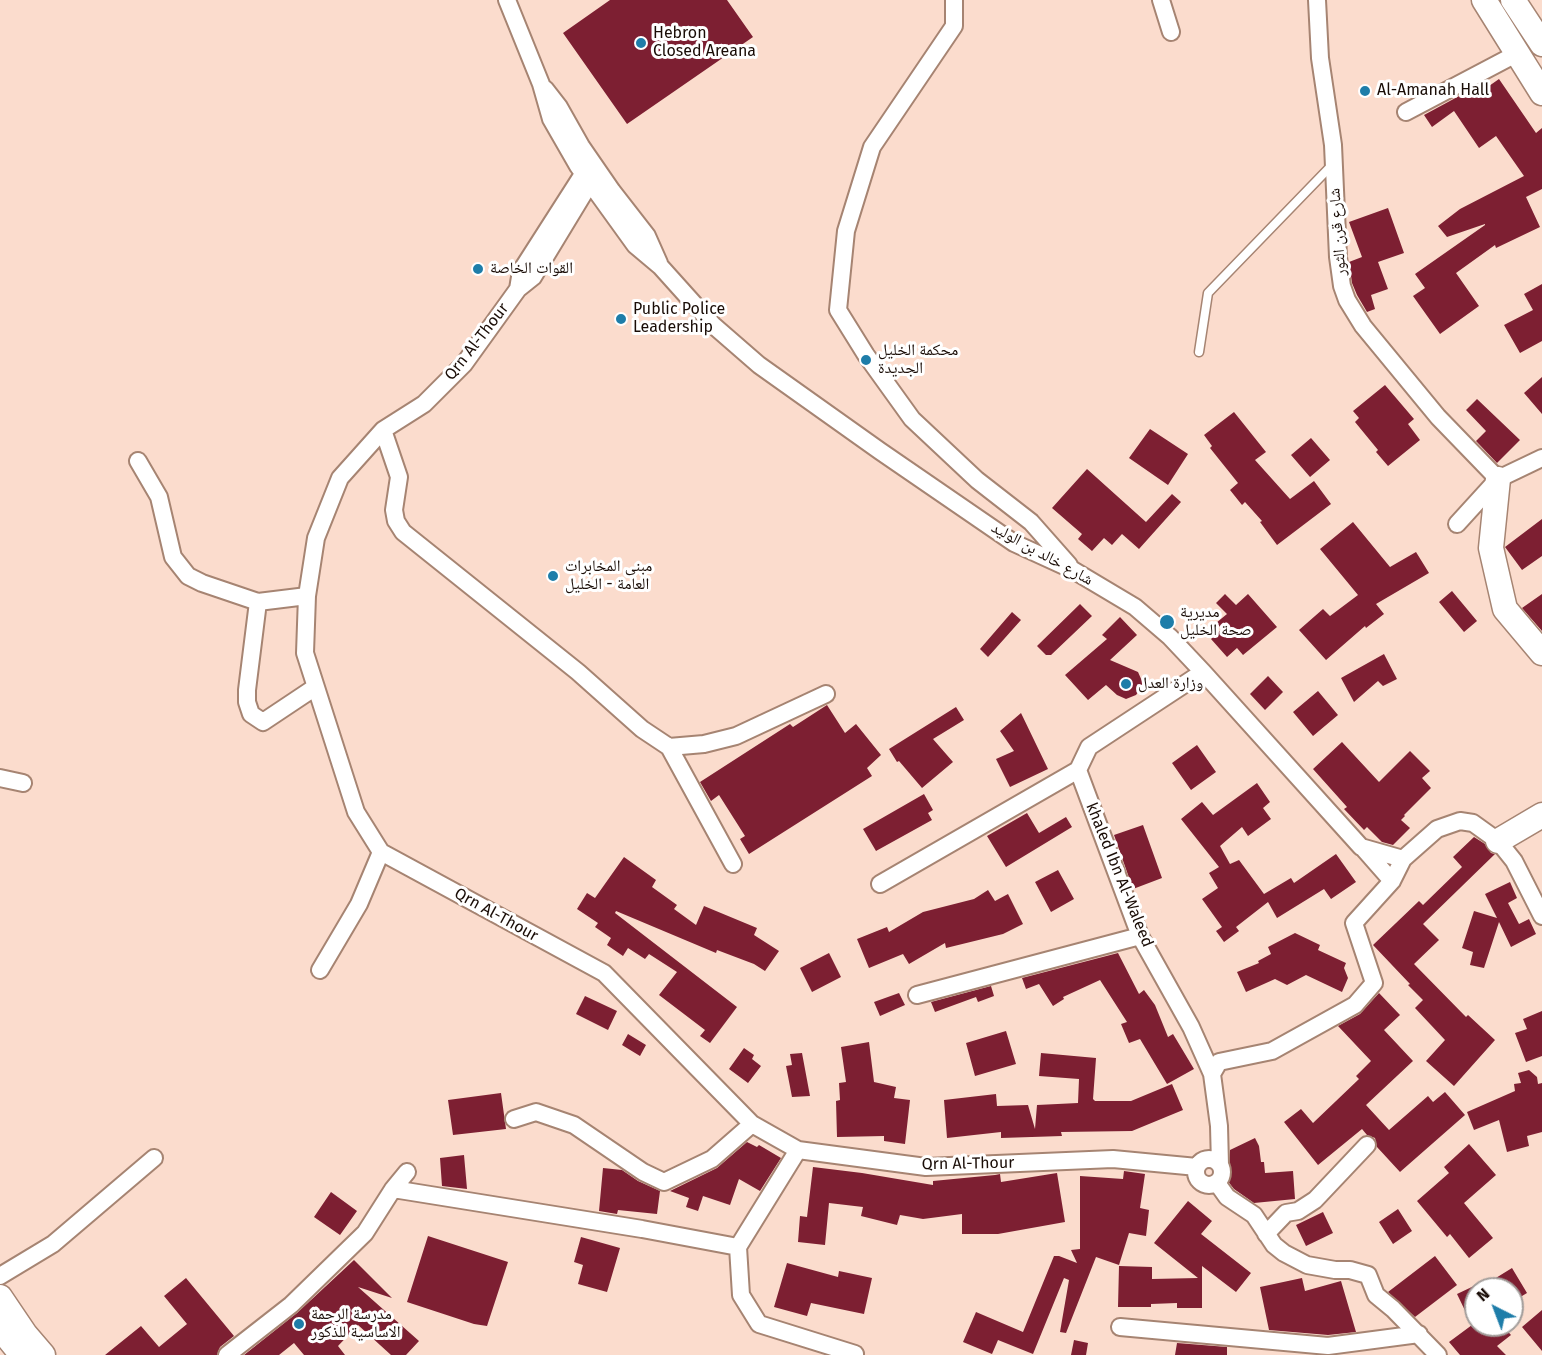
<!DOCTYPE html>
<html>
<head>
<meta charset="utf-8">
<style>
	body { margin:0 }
	#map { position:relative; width:1542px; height:1355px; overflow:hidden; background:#fbdccd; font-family:"Fira Sans",sans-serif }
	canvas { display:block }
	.north { position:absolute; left:1464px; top:1277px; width:60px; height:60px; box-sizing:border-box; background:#fff; border:2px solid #a39e9b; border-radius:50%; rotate:318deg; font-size:16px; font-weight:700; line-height:24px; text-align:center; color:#190c06 }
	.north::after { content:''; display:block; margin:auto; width:21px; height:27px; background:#1e7da9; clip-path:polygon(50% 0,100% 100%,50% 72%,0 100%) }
</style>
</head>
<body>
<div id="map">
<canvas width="1542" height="1355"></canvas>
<div class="north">N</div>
</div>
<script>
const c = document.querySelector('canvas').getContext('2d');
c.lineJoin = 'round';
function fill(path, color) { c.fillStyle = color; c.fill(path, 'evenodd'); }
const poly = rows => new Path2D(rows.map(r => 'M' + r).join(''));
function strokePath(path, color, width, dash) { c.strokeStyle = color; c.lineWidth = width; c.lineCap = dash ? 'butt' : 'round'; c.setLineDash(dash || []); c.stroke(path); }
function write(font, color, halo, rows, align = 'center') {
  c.font = font + ' "Fira Sans","Noto Naskh Arabic",sans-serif'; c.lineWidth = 6; c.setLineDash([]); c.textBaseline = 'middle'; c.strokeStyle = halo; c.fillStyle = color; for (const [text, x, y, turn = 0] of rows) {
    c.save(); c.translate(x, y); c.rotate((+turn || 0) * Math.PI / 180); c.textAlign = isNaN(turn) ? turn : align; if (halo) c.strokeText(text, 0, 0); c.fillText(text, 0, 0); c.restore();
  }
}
fill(poly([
	[610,0,727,0,753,37,627,124,563,33],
	[1499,79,1536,133,1542,128,1542,189,1526,197,1540,227,1496,248,1495,245,1456,273,1479,306,1440,334,1413,296,1425,288,1415,274,1485,225,1485,224,1447,237,1438,226,1460,209,1524,176,1496,136,1479,148,1454,111,1432,127,1424,115,1485,82,1489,86],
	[1388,208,1404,253,1378,262,1388,289,1371,295,1375,309,1367,312,1357,295,1352,283,1349,262,1362,257,1349,222],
	[1542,284,1542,341,1520,353,1504,325,1533,310,1524,294],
	[1542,377,1542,414,1524,393],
	[1385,385,1414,419,1408,424,1420,440,1388,466,1376,452,1378,450,1355,422,1359,418,1353,411],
	[1477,399,1520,440,1497,463,1476,441,1486,431,1466,410],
	[1234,412,1266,452,1255,460,1290,499,1314,481,1331,504,1277,545,1260,522,1262,521,1245,502,1242,505,1230,490,1238,483,1210,448,1212,446,1204,435],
	[1150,429,1188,454,1168,485,1129,458],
	[1311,438,1330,460,1310,477,1291,455],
	[1087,469,1146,522,1172,494,1181,502,1139,549,1122,534,1112,545,1104,538,1092,551,1078,539,1082,534,1052,508],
	[1542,519,1542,556,1522,570,1505,547],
	[1353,522,1390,567,1416,552,1429,573,1376,604,1384,614,1366,628,1365,626,1326,660,1299,630,1323,609,1330,616,1358,595,1320,549],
	[1452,591,1477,621,1464,632,1439,602],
	[1225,594,1236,605,1248,594,1277,627,1243,655,1237,648,1227,657,1211,639,1222,629,1216,623,1227,614,1216,603],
	[1542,594,1542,631,1522,608],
	[1080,604,1092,616,1051,655,1046,655,1037,646],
	[1012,612,1021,620,988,657,980,649],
	[1120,617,1137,635,1110,660,1138,672,1142,681,1142,687,1136,695,1126,699,1117,695,1106,685,1088,700,1065,675,1107,639,1102,635],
	[1384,654,1397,679,1383,686,1378,681,1354,702,1341,678],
	[1268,676,1283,692,1265,710,1250,694],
	[1318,691,1338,715,1313,736,1293,712],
	[827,705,845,733,856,724,881,755,867,768,872,776,749,854,740,839,745,836,719,795,711,801,700,782,790,724,793,727],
	[956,707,964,720,933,739,953,762,922,788,899,761,897,762,889,749],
	[1021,713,1048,769,1010,787,996,759,1014,751,1000,731],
	[1342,742,1379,782,1410,751,1430,771,1422,778,1431,788,1404,815,1405,816,1401,820,1410,828,1393,845,1382,842,1367,827,1364,830,1344,809,1347,807,1313,769],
	[1197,745,1216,772,1191,790,1172,763],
	[1257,783,1270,802,1263,808,1271,819,1248,836,1242,827,1220,846,1230,864,1239,860,1264,894,1291,878,1294,883,1336,854,1356,882,1331,899,1324,889,1277,918,1268,902,1236,927,1239,931,1224,942,1216,931,1222,927,1202,899,1218,888,1209,873,1219,867,1181,819,1202,802,1213,815],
	[924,794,933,810,928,813,932,820,876,851,863,829],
	[1027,813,1039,833,1066,817,1072,827,1006,867,987,836],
	[1143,825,1162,878,1133,889,1114,835],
	[1474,837,1485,844,1491,853,1495,854,1423,924,1439,940,1414,964,1466,1017,1468,1015,1495,1040,1454,1086,1426,1061,1445,1040,1415,1008,1423,1000,1408,985,1410,984,1373,945,1419,901,1423,905,1462,867,1453,857],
	[624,857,656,880,652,887,677,905,674,909,696,925,704,906,757,928,754,935,779,951,765,971,754,964,717,950,716,953,616,911,615,913,737,1007,710,1043,700,1036,705,1030,659,995,677,972,649,954,645,959,628,948,623,956,607,945,611,938,595,927,598,923,577,909,587,893,595,898],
	[1058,870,1074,899,1051,912,1035,882],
	[1510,882,1517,898,1508,903,1519,924,1529,919,1536,934,1511,947,1499,922,1484,968,1470,965,1473,952,1462,948,1474,911,1497,918,1485,894],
	[988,890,995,901,1008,894,1023,924,1003,934,946,948,945,943,909,964,903,954,869,968,857,939,887,927,889,932,923,912,974,899],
	[1295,933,1320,945,1318,950,1346,963,1344,968,1348,978,1342,992,1306,975,1287,985,1275,979,1246,992,1237,972,1259,963,1258,961,1271,954,1268,947],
	[829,953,841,977,812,992,800,968],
	[1118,953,1139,994,1144,990,1155,1005,1168,1037,1173,1034,1194,1069,1167,1084,1140,1039,1129,1043,1121,1024,1127,1022,1100,980,1063,997,1064,999,1053,1006,1039,984,1026,989,1022,978],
	[991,986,994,996,978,1002,976,997,935,1012,931,1002],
	[899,993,905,1005,880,1016,874,1002],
	[1379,993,1400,1015,1384,1030,1413,1061,1366,1105,1389,1130,1428,1096,1433,1102,1445,1092,1465,1115,1400,1172,1377,1147,1375,1138,1367,1135,1362,1129,1318,1165,1284,1122,1301,1109,1313,1123,1359,1079,1356,1076,1371,1061,1338,1026,1360,1014],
	[585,996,617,1011,608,1030,576,1014],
	[1542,1011,1542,1056,1526,1062,1515,1033,1527,1029,1523,1019],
	[1006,1031,1016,1064,975,1076,966,1043],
	[628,1034,646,1045,640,1056,622,1045],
	[869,1042,874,1082,896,1087,894,1098,910,1100,905,1144,884,1141,884,1136,837,1137,836,1101,840,1100,839,1083,846,1082,841,1047],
	[744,1048,754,1055,752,1059,761,1066,748,1083,729,1069],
	[802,1053,810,1096,792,1097,786,1066,792,1065,790,1054],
	[1041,1053,1096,1058,1093,1099,1095,1101,1131,1101,1172,1084,1183,1110,1132,1131,1061,1132,1062,1136,1001,1138,1001,1132,947,1138,944,1100,996,1094,997,1106,1028,1105,1035,1129,1037,1105,1078,1103,1079,1079,1039,1076],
	[1529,1070,1537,1077,1538,1084,1542,1083,1542,1132,1527,1136,1529,1146,1507,1152,1499,1120,1474,1130,1467,1112,1515,1091,1514,1084,1521,1083,1518,1073],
	[501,1093,506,1129,453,1135,448,1100],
	[1255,1138,1259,1146,1261,1162,1264,1162,1265,1173,1293,1171,1295,1199,1254,1203,1234,1189,1223,1175,1229,1169,1230,1150],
	[747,1142,757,1147,759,1145,781,1158,760,1191,739,1179,730,1205,703,1196,698,1211,686,1207,689,1198,670,1191,717,1168],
	[1469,1144,1496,1175,1464,1203,1493,1238,1469,1258,1450,1234,1447,1237,1417,1201,1449,1173,1444,1167],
	[464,1155,467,1189,442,1186,440,1158],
	[813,1167,862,1173,933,1185,933,1181,995,1175,1000,1174,1001,1182,1057,1173,1065,1222,998,1234,962,1234,962,1214,923,1219,900,1215,897,1225,861,1216,863,1207,829,1203,825,1245,798,1242,800,1216,807,1217],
	[603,1168,622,1170,638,1181,660,1191,657,1214,618,1210,617,1214,599,1211],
	[1124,1171,1145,1174,1140,1208,1149,1210,1146,1236,1129,1233,1119,1265,1096,1257,1066,1333,1060,1332,1069,1280,1064,1278,1033,1354,998,1340,992,1354,963,1342,976,1312,1023,1332,1054,1256,1059,1256,1077,1263,1071,1250,1080,1249,1080,1176,1123,1179],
	[331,1192,357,1211,340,1235,314,1217],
	[1188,1201,1212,1221,1201,1234,1251,1273,1236,1292,1202,1266,1202,1308,1177,1308,1177,1303,1151,1304,1151,1307,1118,1307,1119,1266,1152,1267,1152,1279,1198,1278,1154,1243],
	[1398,1209,1412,1231,1393,1244,1379,1222],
	[1323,1212,1333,1233,1306,1246,1296,1225],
	[428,1236,508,1262,487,1326,474,1324,407,1302],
	[581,1237,620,1248,607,1292,578,1284,583,1265,574,1262],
	[1435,1256,1457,1285,1415,1317,1388,1292],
	[354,1260,392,1298,358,1287,419,1341,406,1355,391,1355,358,1325,338,1346,345,1355,304,1355,294,1343,279,1355,244,1355,297,1313],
	[787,1263,838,1277,839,1271,872,1278,864,1314,811,1303,807,1316,774,1307],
	[1512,1268,1527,1293,1512,1302,1512,1289,1478,1289],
	[186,1278,234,1336,220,1347,217,1355,105,1355,141,1326,159,1347,187,1324,164,1296],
	[1302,1278,1305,1291,1341,1281,1356,1332,1328,1335,1269,1330,1260,1287],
	[1476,1285,1476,1325,1502,1325,1511,1335,1497,1346,1506,1355,1460,1355,1449,1342,1472,1325,1457,1294],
	[1542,1310,1542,1351,1522,1327],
	[1074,1340,1088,1343,1086,1355,1071,1355],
	[1177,1343,1227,1347,1227,1355,1175,1355]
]), '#7d1f32');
const lane = poly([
	[1199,352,1208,293,1332,165]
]);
const street = poly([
	[507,0,541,84,551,119,578,166,635,245,660,266,713,325,759,365,880,451,1014,543,1073,570,1135,607,1170,637,1203,672,1361,847,1403,859],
	[954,0,954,26,872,147,846,231,838,310,866,355,912,419,977,480,1031,522,1069,565],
	[1161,0,1171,32],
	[1317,0,1320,58,1333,145,1338,257,1342,286,1347,300,1363,326,1438,417,1498,479],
	[545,89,559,107,581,146,612,191,647,236,659,263],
	[1406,112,1518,53],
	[593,164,590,183,533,277,518,289,464,364,424,404,383,430,340,478,316,538,307,596,305,653,356,812,381,852,604,973,752,1124,798,1150,926,1167,1113,1159,1197,1167],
	[518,289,521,271,585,171],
	[383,430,399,477,394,510,396,521,403,532,578,672,642,729,669,747,733,864],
	[138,461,159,497,173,557,188,576,202,583,258,602,307,596],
	[1457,524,1498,479,1542,458],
	[258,602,247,690,247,702,251,714,263,722,314,688],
	[1203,672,1089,747,1078,770,1140,936,1191,1027,1212,1074,1219,1126,1220,1165],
	[669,747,704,744,736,736,826,694],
	[0,778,23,783],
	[1363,848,1392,881],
	[880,884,1078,770],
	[320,970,359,904,381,852],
	[917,995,1140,936],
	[1212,1074,1219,1062,1272,1051,1355,1005,1374,983,1354,923,1392,881,1403,859,1437,829,1460,821,1473,823,1498,841,1514,861,1542,916],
	[514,1119,536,1112,574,1125,643,1172,664,1182,712,1159,752,1124],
	[798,1150,738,1247,741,1295,759,1324,855,1354],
	'1196 1172a13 13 0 1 1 26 0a13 13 0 1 1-26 0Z',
	[1217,1183,1227,1197,1254,1215,1274,1245,1284,1253,1307,1265,1335,1270,1350,1270,1368,1275,1376,1295,1393,1309,1438,1355],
	[393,1189,642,1229,738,1247],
	[1266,1234,1286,1213,1298,1211,1315,1200,1367,1145],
	[0,1276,53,1244,154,1158],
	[1120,1327,1328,1346,1419,1334],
	[227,1355,291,1305,365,1233,393,1189,407,1172]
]);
const secondary = poly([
	[1484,0,1542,93],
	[1513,0,1542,44],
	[1498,479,1491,548,1505,609,1542,653],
	[1498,841,1542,815],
	[0,1297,25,1334,43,1355],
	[0,1328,22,1355]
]);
strokePath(lane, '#a68472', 11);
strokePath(street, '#a68472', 20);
strokePath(secondary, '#a68472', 27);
strokePath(lane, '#fff', 8);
strokePath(street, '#fff', 16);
strokePath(secondary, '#fff', 24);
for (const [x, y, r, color] of [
	[641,43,6,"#1e7da9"],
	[1365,91,6,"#1e7da9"],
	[478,269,6,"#1e7da9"],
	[621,319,6,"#1e7da9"],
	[866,360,6,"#1e7da9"],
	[553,576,6,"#1e7da9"],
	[1167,622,8,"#1e7da9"],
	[1126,684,6,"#1e7da9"],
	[299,1324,6,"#1e7da9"]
]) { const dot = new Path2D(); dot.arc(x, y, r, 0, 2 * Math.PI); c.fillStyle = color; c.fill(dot); strokePath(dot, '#fff', 2); }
write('16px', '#190c06', '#fff', [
	["Hebron",653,34],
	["Closed Areana",653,52],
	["Al-Amanah Hall",1377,91],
	["القوات الخاصة",490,269],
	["Public Police",633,310],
	["Leadership",633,328],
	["محكمة الخليل",878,351],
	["الجديدة",878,369],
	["مبنى المخابرات",565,567],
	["العامة - الخليل",565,585],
	["مديرية",1180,613],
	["صحة الخليل",1180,631],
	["وزارة العدل",1138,684],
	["مدرسة الرحمة",311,1315],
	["الاساسية للذكور",311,1333]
], 'left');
write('16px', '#190c06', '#fff', [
	["شارع قرن الثور",1338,232,-94],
	["Qrn Al-Thour",477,342,-52],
	["شارع خالد بن الوليد",1042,554,29],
	["khaled Ibn Al-Waleed",1119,875,68],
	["Qrn Al-Thour",496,915,29],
	["Qrn Al-Thour",968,1164,-1]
]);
</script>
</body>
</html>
